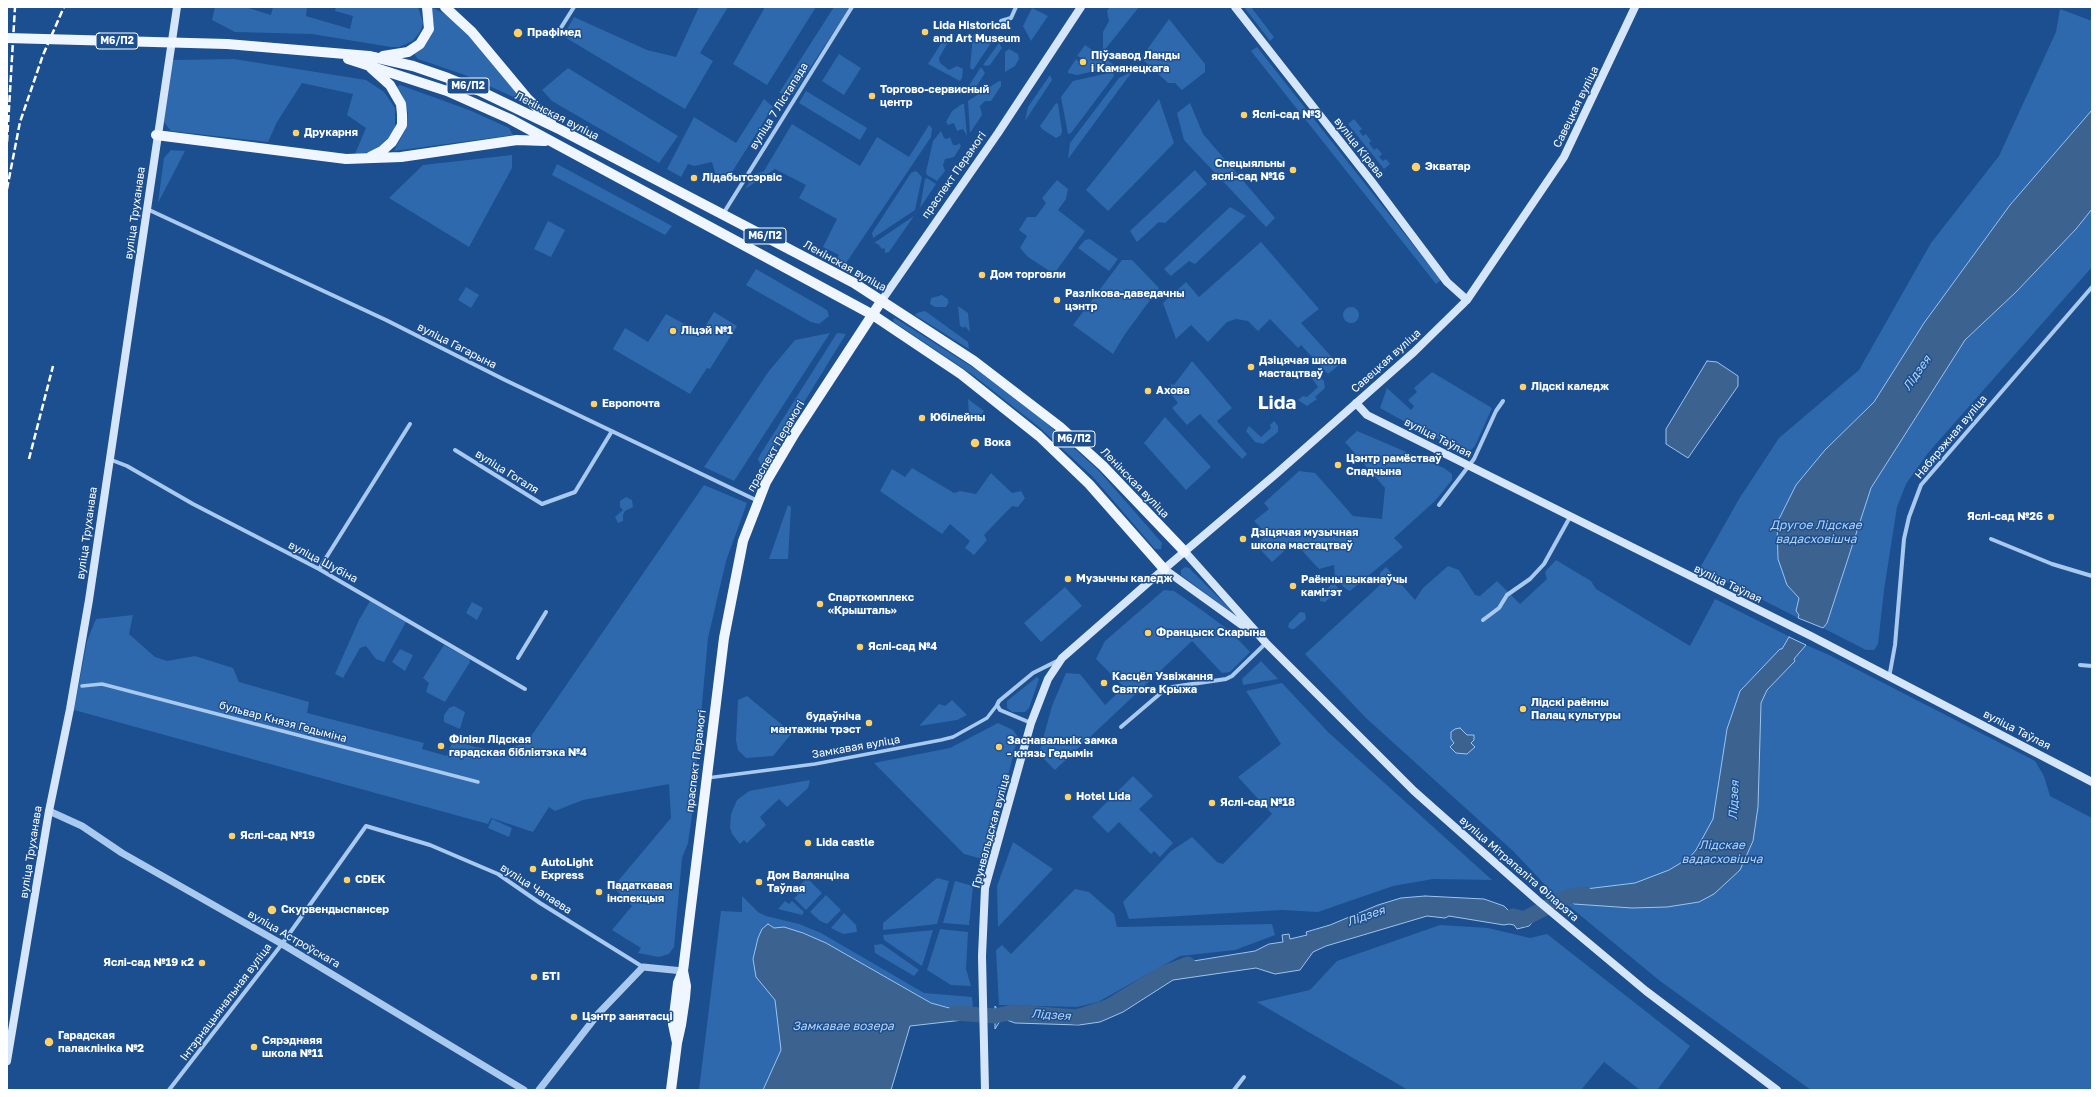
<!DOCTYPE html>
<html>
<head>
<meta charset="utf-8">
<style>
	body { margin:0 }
	#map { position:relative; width:2099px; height:1097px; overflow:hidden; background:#1b4f8f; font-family:"Golos Text",sans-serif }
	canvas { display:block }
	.frame { position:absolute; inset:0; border:8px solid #fff; pointer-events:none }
</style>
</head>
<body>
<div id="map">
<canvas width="2099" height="1097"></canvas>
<div class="frame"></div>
</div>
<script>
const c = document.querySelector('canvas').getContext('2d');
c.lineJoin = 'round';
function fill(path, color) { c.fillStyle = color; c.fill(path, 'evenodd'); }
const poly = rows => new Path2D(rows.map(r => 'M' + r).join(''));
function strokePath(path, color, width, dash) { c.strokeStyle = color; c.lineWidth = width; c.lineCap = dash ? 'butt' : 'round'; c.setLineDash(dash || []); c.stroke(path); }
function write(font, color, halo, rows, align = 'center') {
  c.font = font + ' "Golos Text",sans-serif'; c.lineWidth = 3; c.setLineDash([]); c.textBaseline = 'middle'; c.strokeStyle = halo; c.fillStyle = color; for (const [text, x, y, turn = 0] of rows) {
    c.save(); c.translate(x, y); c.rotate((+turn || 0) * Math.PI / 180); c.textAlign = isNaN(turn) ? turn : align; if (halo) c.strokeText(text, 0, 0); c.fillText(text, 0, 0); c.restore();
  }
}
fill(poly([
	[215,7,245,7,271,15,273,7,307,7,306,16,350,29,353,16,335,11,336,7,418,7,423,22,421,30,413,41,399,47,391,47,312,34,235,32,212,20],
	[431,7,445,14,459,24,523,98,520,100,465,75,418,59,414,54,425,45,434,26],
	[699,7,728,7,700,53,713,61,685,109,563,36,574,17,647,50,676,57],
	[765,7,816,7,767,85,733,64],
	[834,7,850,7,793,94,779,93],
	[1110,7,1139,7,1103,52,1103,32,1109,21,1107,11],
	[1244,7,1251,7,1274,37,1270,41],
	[1032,8,1048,16,1031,41,1023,26],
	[2060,9,2092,21,2092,110,2010,205,1924,323,1874,402,1825,450,1796,485,1777,523,1787,585,1799,598,1796,611,1799,615,1798,618,1700,568,1739,499,1779,438,1859,370,1931,243,1999,156,2056,32],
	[1169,19,1205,64,1205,72,1182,90,1175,83,1168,83,1141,58],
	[977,32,993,40,973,70,970,68,973,35],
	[944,39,947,44,939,58,940,63,949,70,957,66,963,69,962,78,960,81,928,64],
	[999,43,1002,48,990,65,986,66,983,65],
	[1085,45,1113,64,1113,67,1077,75,1068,73,1068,71,1076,59,1081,64,1086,64,1086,60,1077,56],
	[1257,47,1441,280,1436,284,1251,51],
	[1009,49,1018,54,1019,59,1015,66,1005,72,1005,52],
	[839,54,861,68,844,95,822,81],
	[234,59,366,80,384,92,395,108,395,128,391,138,382,147,373,152,355,154,366,128,347,115,353,94,302,83,277,122,268,142,171,131,164,122,173,60],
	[981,67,985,73,973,92,970,93,968,87],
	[568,68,678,136,659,163,552,101,542,90],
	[1133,71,1123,84,1068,159,1070,143,1119,78],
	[1113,72,1114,76,1071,133,1068,134,1061,97,1073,81],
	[1050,75,1052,80,1025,121,1028,107],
	[999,81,1001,81,1001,86,991,101,985,101,980,106,982,115,970,133,968,101],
	[400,85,469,110,509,128,513,135,394,151,405,130,408,113,401,93,396,87],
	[806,91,867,128,860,140,799,103],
	[764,99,773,107,727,180,716,176,712,162,694,166,688,164,681,177,667,169,694,117,736,143],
	[1159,99,1174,143,1108,211,1086,190],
	[1056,103,1058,104,1062,131,1061,135,1056,138,1042,129,1040,126],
	[1190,103,1203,134,1275,218,1266,227,1184,140,1177,113],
	[962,104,964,104,967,136,963,129,957,131,954,123,948,125,946,122,952,111],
	[1354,119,1362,129,1359,131,1363,136,1366,134,1371,141,1369,143,1374,150,1377,148,1382,154,1379,157,1383,161,1386,159,1390,164,1384,169,1348,124],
	[792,124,860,166,877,137,909,157,929,125,932,128,931,137,846,263,836,260,839,255,823,247,837,219,799,198,806,185,775,169,745,189,755,174,764,171],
	[941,131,944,138,947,139,950,137,953,145,957,145,959,143,961,146,954,157,945,159,943,165,945,171,937,181,927,175,926,172,933,141],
	[171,150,185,151,158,203,164,158],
	[512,155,512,168,469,247,389,198,423,165],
	[557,164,672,226,665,235,552,175],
	[1195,170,1207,184,1165,223,1159,222,1137,242,1130,231],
	[916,171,922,177,915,210,873,238,872,233,911,173],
	[927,178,936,184,920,208,925,179],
	[1057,180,1068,189,1066,199,1058,210,1085,231,1054,274,1028,257,1020,248,1027,236,1019,230,1027,217,1036,217,1046,203,1042,198],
	[1230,207,1246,216,1195,264,1189,261,1171,276,1164,269],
	[2092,209,2092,267,1928,453,1906,484,1897,507,1884,590,1878,644,1874,650,1866,650,1823,628,1827,623,1871,488,1965,340,2016,292,2076,229],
	[914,216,889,252,885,253,885,248,882,249,878,244,874,243],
	[548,221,565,230,551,257,534,249],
	[1090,239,1118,259,1109,271,1078,248,1085,240],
	[1261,242,1319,309,1301,323,1339,365,1328,374,1301,345,1298,348,1270,319,1258,331,1248,321,1236,319,1227,322,1208,342,1191,325,1176,339,1163,303,1186,282,1199,297],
	[1122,260,1132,260,1159,288,1125,334,1113,354,1073,325],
	[756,269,827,310,829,316,819,324,811,322,746,285],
	[466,287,479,295,471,308,458,300],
	[942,295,949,300,947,301,949,302,946,307,935,307,930,304,931,298],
	[958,306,968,313,970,332,965,326,964,328,960,326],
	'1343 315a8 8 0 1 1 16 0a8 8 0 1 1-16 0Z',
	[925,311,968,342,969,349,915,315,917,313],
	[714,312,737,326,710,369,707,368,690,394,613,349,625,328,648,342,666,314,701,333],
	[895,318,977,370,1043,420,1099,471,1162,543,1161,549,1155,549,1093,477,1039,427,973,375,894,322,893,319],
	[830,333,734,481,704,467,769,371,795,340],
	[837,333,846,334,764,467,760,464,758,459,760,455],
	[1192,361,1232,408,1217,421,1247,454,1242,459,1200,414,1187,425,1172,408,1178,403,1171,394,1171,384,1174,385],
	[1313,370,1324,381,1325,388,1315,397,1317,399,1307,406,1298,400,1303,396,1307,397,1318,387,1309,374],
	[1432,372,1492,408,1475,446,1468,453,1427,434,1380,408,1387,388,1411,410,1414,406,1408,400,1417,392,1414,388],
	[968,399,984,411,982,414,972,417,969,415],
	[1165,417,1211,467,1186,490,1144,443],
	[1274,421,1278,426,1278,432,1263,444,1255,442,1246,431,1249,426,1261,437,1271,428,1270,425],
	[1357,431,1444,468,1452,474,1452,480,1435,501,1394,538,1403,547,1350,591,1346,589,1335,578,1334,565,1319,569,1294,542,1272,562,1256,545,1267,534,1254,521,1269,509,1264,503,1299,471,1315,473,1353,516,1382,519,1385,488,1345,442],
	[912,468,954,493,960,491,976,494,991,473,1012,493,1021,491,1025,498,1018,507,1012,506,984,535,987,540,974,555,965,548,970,541,950,524,942,534,880,491,892,469,905,477],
	[704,485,747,503,726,561,708,638,692,815,688,843,682,858,674,947,669,954,659,957,638,953,641,948,612,930,632,906,613,887,671,818,669,784,583,800,555,811,549,807,533,832,491,818,488,824,74,710,87,641,96,619,133,615,129,634,155,657,167,661,195,656,233,668,239,682,309,702,307,713,424,743,422,749,447,756,453,740,475,747,500,751,527,742],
	[626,497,632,500,633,507,625,511,623,515,623,521,618,523,615,517,623,510,620,507,620,501],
	[788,505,791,507,788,559,769,559],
	[1556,560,1591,581,1596,589,1690,646,1715,599,1806,645,1827,654,2035,761,2044,776,2050,796,2092,818,2092,1090,1811,1090,1660,981,1552,892,1513,851,1366,718,1305,654,1380,585,1380,573,1386,567,1415,600,1423,588,1448,566,1459,570,1475,595,1480,596,1497,581,1520,604,1547,579,1545,572],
	[1185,567,1189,568,1240,619,1181,575,1181,570],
	[1335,584,1338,588,1337,592,1325,602,1320,601,1320,595,1331,585],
	[1065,587,1082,606,1041,642,1024,623],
	[1164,590,1174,591,1203,611,1230,631,1250,652,1230,672,1222,673,1192,641,1055,770,1042,757,1040,750,1052,706,1066,673,1080,674,1105,705,1124,687,1096,659,1105,641],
	[370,601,406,622,384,662,376,659,366,646,360,648,343,678,335,674,359,620],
	[472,602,483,608,477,620,466,613],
	[1300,612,1305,613,1306,619,1294,629,1291,629,1288,627,1289,623],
	[444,645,469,659,470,662,445,702,426,692,429,683,423,678],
	[400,649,413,655,405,671,392,662],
	[1261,661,1278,679,1243,685,1242,679],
	[1037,677,1039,679,1029,708,1025,712,1012,712,1007,708,1007,701],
	[1282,683,1328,732,1492,880,1433,879,1393,886,1318,912,1282,910,1129,919,1123,902,1171,851,1192,837,1217,862,1223,864,1272,814,1238,777,1281,744,1246,691],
	[747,696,792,733,773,756,746,758,738,750,736,740,738,700],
	[952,700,967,715,957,720,919,726,939,704,945,706],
	[454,706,465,712,460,729,444,722,444,715,449,708],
	[998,723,1013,730,1018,737,986,860,964,854,874,763,950,748],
	[1133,776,1153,796,1139,809,1173,843,1160,857,1154,851,1151,854,1119,822,1108,833,1092,817],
	[810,780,808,788,787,807,779,799,760,817,766,825,747,843,744,840,740,844,732,834,730,827,731,814,737,800,749,791],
	[492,819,512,828,509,837,488,828],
	[1013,842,1053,869,998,927,997,886],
	[807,878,822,893,806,910,794,898,798,895,794,891],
	[937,878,949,881,937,924,883,930,883,923],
	[955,881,973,886,969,925,943,923],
	[1075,889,1089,892,1114,914,1117,927,1272,924,1275,935,1235,950,1180,956,1098,1002,1077,1007,999,1005,996,950,1002,945,1011,954],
	[826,895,841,910,827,924,820,921,810,912],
	[742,896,758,912,766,916,799,924,821,933,924,993,972,997,973,1009,958,1009,931,1003,826,943,784,927,774,928,758,938,753,959,756,977,775,1000,781,1042,781,1050,778,1058,763,1090,699,1090,721,911,742,912],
	[785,901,789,904,792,901,804,912,802,915,778,909],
	[844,913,856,925,857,932,843,934,831,928],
	[1440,925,1488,928,1530,938,1547,934,1690,1046,1657,1090,1640,1090,1604,1062,1581,1090,1408,1090,1257,1002,1310,990,1337,961],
	[940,929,968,932,966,969,971,986,951,985,927,970],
	[933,930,922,966,884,940,883,935],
	[882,944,919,970,914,976,875,953,874,945]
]), '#2e69ad');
const water = poly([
	[2092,110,2092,209,2076,229,2016,292,1965,340,1871,488,1827,623,1823,628,1798,618,1799,615,1796,611,1799,598,1787,585,1778,559,1777,523,1796,485,1825,450,1874,402,1924,323,2010,205,2092,110],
	[1707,361,1717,362,1738,376,1738,386,1688,458,1666,444,1666,429,1707,361],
	[1789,637,1806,645,1794,659,1795,661,1767,690,1761,703,1758,807,1753,841,1740,870,1714,894,1699,902,1667,907,1632,908,1574,904,1561,892,1635,883,1669,870,1689,858,1696,850,1713,819,1727,729,1740,691,1780,649,1782,649,1789,637],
	[1460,728,1467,735,1474,735,1474,740,1471,743,1475,747,1467,754,1456,753,1450,747,1454,743,1451,739,1451,732,1455,729,1460,728],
	[1425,896,1484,899,1504,906,1510,912,1516,913,1520,912,1524,914,1527,911,1536,919,1529,926,1517,929,1514,925,1509,924,1504,925,1449,916,1445,918,1427,916,1326,946,1313,952,1300,970,1275,974,1256,968,1173,980,1123,1012,1100,1022,1079,1025,1015,1023,1004,1019,1000,1021,995,1029,995,1006,1000,1013,1083,1017,1108,1008,1181,963,1255,951,1269,944,1283,942,1282,935,1289,934,1290,939,1307,935,1306,932,1330,925,1378,905,1401,898,1425,896],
	[768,924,774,928,784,927,803,933,826,943,931,1003,975,1015,972,1019,910,1026,891,1090,763,1090,781,1050,775,1000,756,977,753,959,758,938,762,929,768,924]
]);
fill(water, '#3c6290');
strokePath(water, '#9cc4f0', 1);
strokePath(poly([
	[1513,916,1524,919,1566,897,1585,894],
	[955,1013,995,1016,1013,1012,1077,1017,1108,1007,1164,973,1188,964]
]), '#3c6290', 15);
strokePath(poly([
	[82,686,102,684,478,782],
	[707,778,815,764,941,740,953,737,987,718,997,705]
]), '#a9c9ee', 3.5);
strokePath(poly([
	[1001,21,1011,18,1016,7],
	[557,34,574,7],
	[147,209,386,320,505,380,758,501],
	[723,214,852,7],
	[455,450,542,504,575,492,612,431],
	[109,459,127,466,193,504,319,569,525,689],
	[1439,505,1474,459,1496,411,1503,401],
	[1991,539,2052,564,2092,576],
	[319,569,410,424],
	[1483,620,1499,608,1507,595,1530,579,1544,564,1570,517],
	[518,658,546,612],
	[2080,665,2092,666],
	[1889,678,1895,645,1904,539,1909,517,1921,485,2092,287],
	[1031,723,1000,710,997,705,999,701,1033,673,1057,661],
	[1121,727,1162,692,1172,687,1226,679,1232,676,1266,643],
	[169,1090,282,944,366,826,430,845,498,874,540,903,643,967],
	[1234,1090,1244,1077]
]), '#a9c9ee', 4);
strokePath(poly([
	[49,811,82,826,122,853,282,944,524,1090],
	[539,1090,598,1014,643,967,683,971]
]), '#a9c9ee', 7);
strokePath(poly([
	[1235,7,1372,182,1447,282,1467,300],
	[882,300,998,133,1081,7],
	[1356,403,1367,415,1811,636,2092,782],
	[1185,552,1266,643,1414,791,1537,900,1646,991,1777,1090],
	[1164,569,1253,633],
	[7,1061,49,811,70,709,89,600,177,7],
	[985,1090,982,956,985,888,1031,723,1048,679,1062,658,1150,581,1276,474,1414,352,1467,300,1564,157,1635,7]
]), '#d6e6fa', 8);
strokePath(poly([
	[445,7,472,32,527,98,551,121],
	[227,44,369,56,413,66,448,78,482,92,561,130,854,283,974,361,1060,427,1103,466,1185,552],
	[383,56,408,52,420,44,429,29,427,7],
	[348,59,447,91,510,119,873,315,961,374,1039,436,1089,484,1164,569],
	[156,135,346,159,401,157,517,140,545,141],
	[370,157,382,151,392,142,402,125,402,114,401,104,390,85,371,68],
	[677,1043,673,1024,678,983,683,971,724,638,743,541,766,482,795,433,882,300],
	[671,1090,677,1043,681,1025,685,998,686,986,683,971]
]), '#f0f6ff', 10);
strokePath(poly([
	[7,142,15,7],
	[7,189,20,122,43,55,64,7],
	[29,459,53,366]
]), '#fff', 2.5, [7, 3]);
strokePath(poly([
	[7,38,227,44]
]), '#f0f6ff', 10);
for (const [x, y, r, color] of [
	[925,32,4,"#ffd166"],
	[518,33,5,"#ffd166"],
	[1083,62,4,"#ffd166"],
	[872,96,4,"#ffd166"],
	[1244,115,4,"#ffd166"],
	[296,133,4,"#ffd166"],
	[1416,167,5,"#ffd166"],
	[1293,170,4,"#ffd166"],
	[694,178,4,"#ffd166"],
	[982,275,4,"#ffd166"],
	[1057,300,4,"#ffd166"],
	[673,331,4,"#ffd166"],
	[1251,367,4,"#ffd166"],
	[1523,387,4,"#ffd166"],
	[1148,391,4,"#ffd166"],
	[594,404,4,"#ffd166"],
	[922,418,4,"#ffd166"],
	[975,443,5,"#ffd166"],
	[1338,465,4,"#ffd166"],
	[2051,517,4,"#ffd166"],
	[1243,539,4,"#ffd166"],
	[1068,579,4,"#ffd166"],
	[1293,586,4,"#ffd166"],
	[820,604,4,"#ffd166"],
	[1148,633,4,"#ffd166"],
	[860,647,4,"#ffd166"],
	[1104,683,4,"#ffd166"],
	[1523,709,4,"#ffd166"],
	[869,723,4,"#ffd166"],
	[441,746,4,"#ffd166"],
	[999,747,4,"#ffd166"],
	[1068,797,4,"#ffd166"],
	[1212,803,4,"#ffd166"],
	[232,836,4,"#ffd166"],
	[808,843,4,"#ffd166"],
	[533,869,4,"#ffd166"],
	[347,880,4,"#ffd166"],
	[759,882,4,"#ffd166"],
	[599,892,4,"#ffd166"],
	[272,910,5,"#ffd166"],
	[202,963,4,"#ffd166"],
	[534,977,4,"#ffd166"],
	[574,1017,4,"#ffd166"],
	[49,1042,5,"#ffd166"],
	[254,1047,4,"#ffd166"]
]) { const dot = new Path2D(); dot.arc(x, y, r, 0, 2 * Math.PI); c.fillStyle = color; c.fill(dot); strokePath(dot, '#1b4f8f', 1.5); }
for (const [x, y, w] of [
	[117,41,42],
	[468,86,42],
	[765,236,42],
	[1074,439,42]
]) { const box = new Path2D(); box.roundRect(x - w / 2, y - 8, w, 16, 3); c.fillStyle = '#1b4f8f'; c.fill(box); strokePath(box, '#fff', 1); }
write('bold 10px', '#fff', null, [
	["М6/П2",117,41],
	["М6/П2",468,86],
	["М6/П2",765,236],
	["М6/П2",1074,439]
]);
write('bold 11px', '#fff', '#1b4f8f', [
	["Lida Historical",933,26],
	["and Art Museum",933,39],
	["Прафімед",527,33],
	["Піўзавод Ланды",1091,56],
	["і Камянецкага",1091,69],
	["Торгово-сервисный",880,90],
	["центр",880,103],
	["Яслі-сад №3",1252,115],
	["Друкарня",304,133],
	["Спецыяльны",1285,164,"right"],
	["яслі-сад №16",1285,177,"right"],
	["Экватар",1425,167],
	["Лідабытсэрвіс",702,178],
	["Дом торговли",990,275],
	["Разлікова-даведачны",1065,294],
	["цэнтр",1065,307],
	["Ліцэй №1",681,331],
	["Дзіцячая школа",1259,361],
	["мастацтваў",1259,374],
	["Лідскі каледж",1531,387],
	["Ахова",1156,391],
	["Европочта",602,404],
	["Юбілейны",930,418],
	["Вока",984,443],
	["Цэнтр рамёстваў",1346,459],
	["Спадчына",1346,472],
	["Яслі-сад №26",2043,517,"right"],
	["Дзіцячая музычная",1251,533],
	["школа мастацтваў",1251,546],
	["Музычны каледж",1076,579],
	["Раённы выканаўчы",1301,580],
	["камітэт",1301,593],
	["Спарткомплекс",828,598],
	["«Крышталь»",828,611],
	["Францыск Скарына",1156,633],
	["Яслі-сад №4",868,647],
	["Касцёл Узвіжання",1112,677],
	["Святога Крыжа",1112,690],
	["Лідскі раённы",1531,703],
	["Палац культуры",1531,716],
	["будаўніча",861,717,"right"],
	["мантажны трэст",861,730,"right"],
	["Філіял Лідская",449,740],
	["гарадская бібліятэка №4",449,753],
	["Заснавальнік замка",1007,741],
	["- князь Гедымін",1007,754],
	["Hotel Lida",1076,797],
	["Яслі-сад №18",1220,803],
	["Яслі-сад №19",240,836],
	["Lida castle",816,843],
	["AutoLight",541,863],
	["Express",541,876],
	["Дом Валянціна",767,876],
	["Таўлая",767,889],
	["CDEK",355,880],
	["Падаткавая",607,886],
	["інспекцыя",607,899],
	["Скурвендыспансер",281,910],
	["Яслі-сад №19 к2",194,963,"right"],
	["БТІ",542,977],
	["Цэнтр занятасці",582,1017],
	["Гарадская",58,1036],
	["палаклініка №2",58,1049],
	["Сярэднаяя",262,1041],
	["школа №11",262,1054]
], 'left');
write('11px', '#fff', '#1b4f8f', [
	["вуліца 7 Лістапада",779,106,-58],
	["Савецкая вуліца",1576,107,-64],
	["Ленінская вуліца",557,116,27],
	["вуліца Кірава",1359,148,52],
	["праспект Перамогі",954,175,-55],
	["вуліца Труханава",135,213,-82],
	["Ленінская вуліца",845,266,29],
	["вуліца Гагарына",457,346,27],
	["Савецкая вуліца",1386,361,-42],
	["Набярэжная вуліца",1951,437,-50],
	["вуліца Таўлая",1438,438,27],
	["праспект Перамогі",776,446,-60],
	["вуліца Гогаля",507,472,32],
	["Ленінская вуліца",1135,483,46],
	["вуліца Труханава",87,533,-82],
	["вуліца Шубіна",323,562,28],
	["вуліца Таўлая",1728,584,26],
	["бульвар Князя Гедыміна",283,722,15],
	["вуліца Таўлая",2017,730,27],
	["Замкавая вуліца",856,747,-10],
	["праспект Перамогі",696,761,-83],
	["Грунвальдская вуліца",991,831,-75],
	["вуліца Труханава",31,852,-81],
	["вуліца Мітрапаліта Філарэта",1519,869,41],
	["вуліца Чапаева",536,889,33],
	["вуліца Астроўскага",294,939,30],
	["Інтэрнацыянальная вуліца",226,1002,-53]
]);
write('italic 12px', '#b5d3f5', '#1b4f8f', [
	["Лідзея",1917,373,-55],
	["Другое Лідскае",1816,525],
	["вадасховішча",1816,539],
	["Лідзея",1734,800,-87],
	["Лідскае",1722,845],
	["вадасховішча",1722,859],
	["Лідзея",1366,916,-19],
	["Лідзея",1051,1015,4],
	["Замкавае возера",843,1026]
]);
write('bold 19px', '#fff', '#1b4f8f', [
	["Lida",1277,403]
]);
</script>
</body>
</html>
